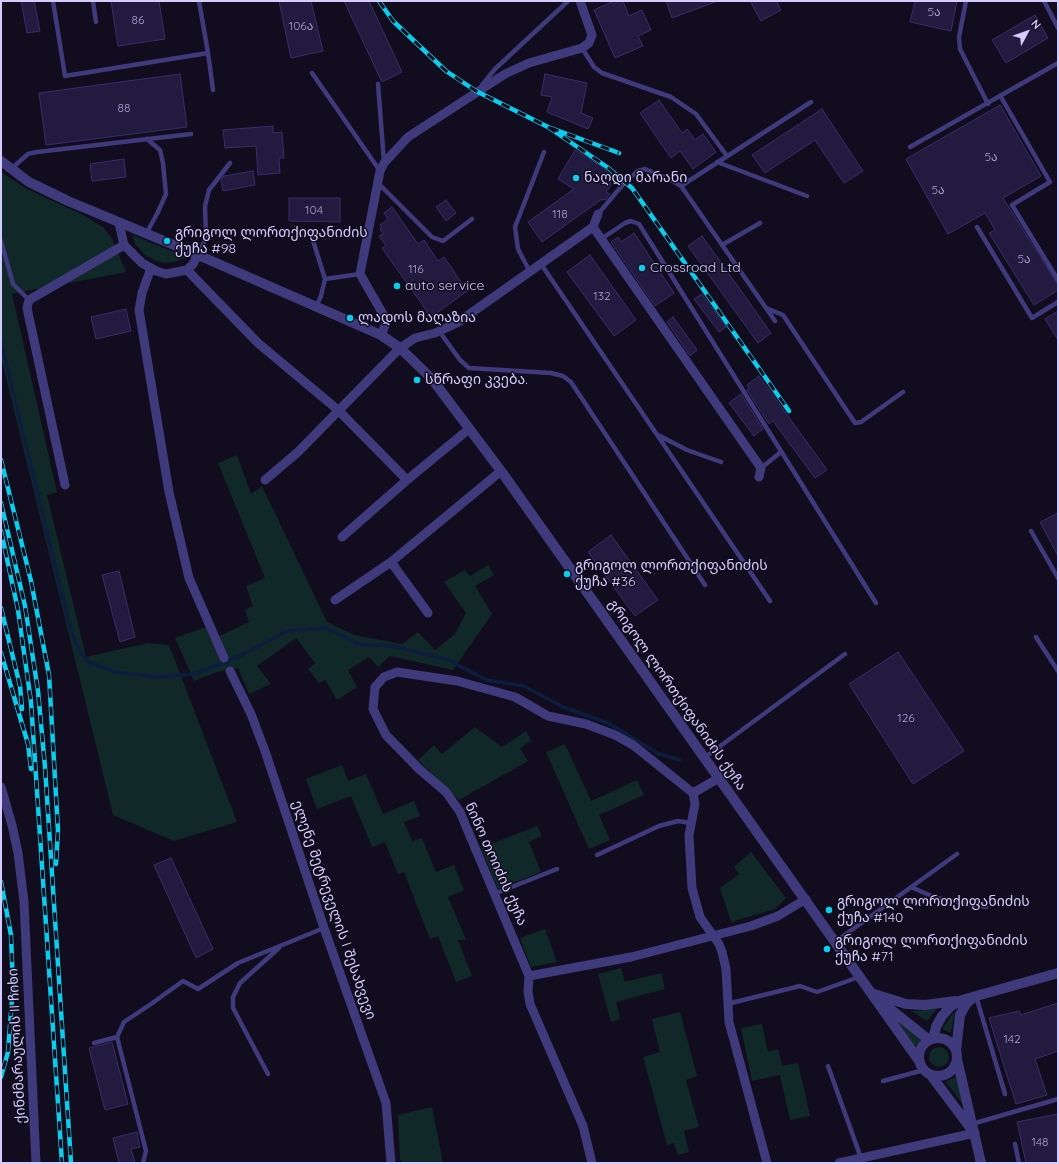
<!DOCTYPE html>
<html>
<head>
<meta charset="utf-8">
<style>
	body { margin:0 }
	#map { position:relative; width:1059px; height:1164px; overflow:hidden; background:#110d1e; font-family:Quicksand,sans-serif }
	canvas { display:block }
	.frame { position:absolute; inset:0; border:2px solid #d4ccfd; pointer-events:none }
	.north { position:absolute; left:1007px; top:12px; width:40px; height:40px; -webkit-text-stroke:3px #110d1e; paint-order:stroke; rotate:49deg; font-size:11px; font-weight:700; line-height:16px; text-align:center; color:#d4ccfd }
	.north::after { content:''; display:block; margin:auto; width:14px; height:18px; background:#d4ccfd; clip-path:polygon(50% 0,100% 100%,50% 72%,0 100%) }
</style>
</head>
<body>
<div id="map">
<canvas width="1059" height="1164"></canvas>
<div class="frame"></div>
<div class="north">N</div>
</div>
<script>
const c = document.querySelector('canvas').getContext('2d');
c.lineJoin = 'round';
function fill(path, color) { c.fillStyle = color; c.fill(path, 'evenodd'); }
const poly = rows => new Path2D(rows.map(r => 'M' + r).join(''));
function strokePath(path, color, width, dash) { c.strokeStyle = color; c.lineWidth = width; c.lineCap = dash ? 'butt' : 'round'; c.setLineDash(dash || []); c.stroke(path); }
function write(font, color, halo, rows, align = 'center') {
  c.font = font + ' Quicksand,"Noto Sans Georgian",sans-serif'; c.lineWidth = 3; c.setLineDash([]); c.textBaseline = 'middle'; c.strokeStyle = halo; c.fillStyle = color; for (const [text, x, y, turn = 0] of rows) {
    c.save(); c.translate(x, y); c.rotate((+turn || 0) * Math.PI / 180); c.textAlign = isNaN(turn) ? turn : align; if (halo) c.strokeText(text, 0, 0); c.fillText(text, 0, 0); c.restore();
  }
}
fill(poly([
	[1,172,25,188,85,216,104,228,112,239,126,272,12,294,57,492,47,495,86,657,148,643,169,645,237,822,174,841,113,815,1,357],
	[132,235,186,257,175,262,165,263,156,261,145,255,135,244],
	[237,455,251,494,262,486,327,622,354,635,402,644,418,632,435,650,455,634,466,613,444,582,465,570,470,576,488,565,494,575,475,586,492,614,453,670,390,656,378,667,369,657,348,670,357,687,337,700,325,680,319,683,308,669,315,663,296,638,257,666,271,684,249,694,238,668,217,672,194,681,175,638,206,627,211,640,249,622,245,610,253,606,246,586,265,578,218,463],
	[475,727,502,747,526,731,531,741,520,748,528,761,459,800,418,760,434,745,442,754],
	[565,744,591,801,637,780,644,795,599,815,610,840,589,849,546,752],
	[342,765,348,781,366,774,383,814,414,801,420,816,404,822,412,841,422,838,436,872,454,865,464,890,448,897,466,940,458,940,472,976,456,982,438,936,430,939,404,872,398,874,385,842,372,847,351,796,317,809,306,779],
	[537,826,542,836,529,842,541,872,498,889,481,848],
	[751,852,786,898,775,909,731,922,720,888,739,874,734,867],
	[545,929,557,962,531,967,520,938],
	[621,968,625,982,661,973,665,989,616,1002,620,1019,611,1022,598,974],
	[937,1009,927,1021,911,1011],
	[955,1010,951,1033,942,1029],
	[680,1012,697,1076,686,1080,699,1127,684,1131,689,1152,678,1155,674,1143,667,1145,643,1057,660,1052,652,1019],
	[894,1018,921,1040,915,1047],
	[762,1024,768,1052,778,1049,782,1066,798,1063,810,1116,790,1120,780,1075,752,1081,741,1028],
	'929 1057a10 10 0 1 1 20 0a10 10 0 1 1-20 0Z',
	[956,1076,965,1107,946,1082],
	[432,1107,443,1163,403,1163,400,1159,398,1115]
]), '#102828');
strokePath(poly([
	[1,342,70,627,79,651,89,662,115,672,156,677,195,674,238,657,287,631,326,628,359,644,393,646,449,660,486,680,524,686,563,707,610,724,659,754,680,760]
]), '#0d1d3e', 3.5);
const building = poly([
	[21,1,34,1,40,31,27,33,21,1],
	[111,1,159,1,165,39,118,46,111,1],
	[279,1,311,1,323,51,291,58,279,1],
	[344,1,369,1,402,72,382,82,344,1],
	[614,1,623,1,629,16,642,10,651,30,638,36,643,46,615,58,594,10,614,1],
	[666,1,715,1,715,2,672,18,666,1],
	[750,1,776,1,781,10,761,21,750,1],
	[915,1,957,1,951,31,910,22,915,1],
	[1035,15,1048,38,1006,63,992,40,1035,15],
	[180,74,187,127,46,145,39,93,180,74],
	[545,74,587,83,581,113,593,118,588,129,547,112,552,97,541,95,545,74],
	[659,100,682,133,687,129,695,140,703,134,716,152,693,169,680,151,671,158,640,113,659,100],
	[1000,105,1041,176,1003,198,1058,285,1058,290,1034,305,989,233,995,230,985,213,948,234,906,159,1000,105],
	[822,109,863,171,844,183,815,140,765,173,752,155,822,109],
	[273,126,273,133,282,132,284,158,279,158,280,173,258,175,256,146,225,148,223,130,273,126],
	[575,150,601,166,608,173,611,185,606,192,610,194,605,200,602,199,542,242,528,222,574,189,558,179,575,150],
	[124,159,126,177,92,181,90,164,124,159],
	[253,171,255,185,223,191,221,180,224,176,253,171],
	[289,198,340,198,340,222,289,221,289,198],
	[446,200,456,213,446,221,436,207,446,200],
	[392,207,418,244,424,240,438,261,444,257,467,291,431,317,382,248,386,245,379,236,383,234,380,229,382,228,380,225,388,219,384,213,392,207],
	[634,233,674,293,655,306,611,242,618,237,621,242,634,233],
	[702,236,771,333,758,343,688,246,702,236],
	[590,255,636,320,614,336,567,272,590,255],
	[702,294,726,327,719,332,694,299,702,294],
	[126,309,131,331,96,339,91,317,126,309],
	[1058,311,1058,340,1045,319,1058,311],
	[673,317,697,350,690,356,667,322,673,317],
	[759,376,827,470,815,478,773,421,769,424,747,390,749,388,747,385,759,376],
	[741,394,763,429,754,436,729,403,741,394],
	[1058,513,1058,556,1040,522,1058,513],
	[611,535,658,600,635,616,588,552,611,535],
	[119,571,135,637,120,642,102,575,119,571],
	[898,652,964,751,913,784,849,684,898,652],
	[171,858,213,949,196,958,154,865,171,858],
	[1058,1003,1058,1051,1035,1059,1047,1095,1016,1104,989,1018,1019,1011,1021,1015,1058,1003],
	[112,1042,128,1104,105,1110,89,1048,112,1042],
	[1058,1114,1058,1163,1026,1163,1017,1122,1058,1114],
	[137,1132,140,1147,131,1149,135,1163,119,1163,113,1138,137,1132]
]);
fill(building, '#221a3f');
strokePath(building, '#3b2d6a', 1);
strokePath(poly([
	[53,1,65,76,208,53,199,1],
	[93,1,96,22],
	[966,1,959,37,960,49,988,104],
	[1044,1,1058,28],
	[582,48,594,67,602,73,671,97,696,114,727,156],
	[208,53,213,90],
	[312,73,380,171],
	[378,84,384,162],
	[482,85,495,69,568,1],
	[1001,97,1050,182,1012,205,1058,280],
	[910,147,1058,63],
	[717,162,807,196],
	[11,169,28,154,37,152,191,134],
	[378,183,432,237,443,241,472,219],
	[681,186,811,102],
	[598,214,625,182,638,171,645,169,671,180,681,186,775,321],
	[977,227,1032,318,1058,302],
	[146,234,158,212,166,194,163,163,160,150,147,139],
	[311,234,325,279,321,296,316,307],
	[601,239,625,223,631,221,639,224,876,603],
	[1,241,13,284,29,300],
	[722,245,760,223],
	[198,255,206,238,205,206,209,190,230,163],
	[541,264,770,601],
	[530,272,518,249,515,227,544,152],
	[325,279,360,274],
	[766,308,783,315,855,423,861,422,903,392],
	[439,331,460,360,469,368,551,373,563,376,571,382,705,585],
	[658,435,687,450,721,462],
	[761,468,781,452],
	[1031,531,1058,578],
	[1036,637,1058,671],
	[704,758,845,654],
	[597,855,659,826,678,821,691,823],
	[911,887,936,898,986,907],
	[494,894,557,869],
	[835,942,957,854],
	[976,996,1005,1094],
	[727,1004,800,986,817,992,859,977],
	[117,1037,146,1151,143,1163],
	[94,1043,117,1037,124,1022,151,1004,183,981,198,989,238,963,324,928],
	[828,1066,861,1158],
	[268,1074,233,1008,233,997,240,983,279,948],
	[883,1081,924,1070],
	[972,1124,1058,1099],
	[1015,1144,1019,1163]
]), '#3e3a7c', 4.5);
strokePath(poly([
	[119,223,124,245,142,263,156,271,166,274,187,270,193,264,198,255],
	[593,227,761,468,759,477],
	[151,268,142,293,139,310,169,492,189,578,224,658],
	[187,270,258,343,338,410,407,480],
	[381,335,387,321,360,274,380,171,384,163,408,137,505,74,529,63,582,48,589,43,592,35,580,1],
	[265,480,298,452,400,348,415,338,435,333,457,323,593,227,598,214],
	[65,485,27,308,29,300,124,245],
	[342,537,407,480,469,429],
	[391,562,428,613],
	[335,600,391,562,501,471],
	[230,671,251,714,265,751,324,928,386,1103,391,1163],
	[1,787,12,825,18,853,24,902,36,1163],
	[693,793,695,804,689,835,692,888,700,917,719,944,722,952,726,969,729,1022,767,1163],
	[529,976,631,957,751,926,778,916,806,899],
	[592,1163,583,1126,530,1004,528,992,529,976,460,812,446,792,419,769,386,735,373,709,375,687,384,677,397,672,457,681,515,697,548,716,586,724,615,735,633,745,693,793,719,778],
	[839,1163,975,1133]
]), '#3e3a7c', 9);
strokePath(poly([
	[1,161,29,182,68,201,198,255,381,335,400,348,432,379,501,471,920,1062],
	[871,993,906,1004,925,1005,956,1001],
	[880,1001,929,1040],
	'919 1057a19 19 0 1 1 38 0a19 19 0 1 1-38 0Z',
	[933,1039,936,1027,942,1016,951,1006,962,1000,1058,973],
	[956,1051,960,1015,966,1004,974,997],
	[957,1059,981,1163],
	[930,1074,972,1130]
]), '#3e3a7c', 10);
const rail = poly([
	[379,1,393,21,446,71,476,91,548,127,619,153],
	[548,127,607,167,632,188,789,411],
	[1,460,31,581,49,675,58,831,56,864],
	[1,503,25,606,38,691,45,767,71,1163],
	[1,531,18,610,31,702,62,1163],
	[1,608,20,686,22,709],
	[1,653,28,744,31,769],
	[1,882,11,935,13,986,8,1052,1,1077]
]);
strokePath(rail, '#09ceed', 4.5);
strokePath(rail, '#110d1e', 3, [9]);
for (const [x, y, r, color] of [
	[576,178,4,"#09ceed"],
	[167,241,4,"#09ceed"],
	[642,268,4,"#09ceed"],
	[397,286,4,"#09ceed"],
	[350,318,4,"#09ceed"],
	[417,380,4,"#09ceed"],
	[567,574,4,"#09ceed"],
	[829,910,4,"#09ceed"],
	[827,949,4,"#09ceed"]
]) { const dot = new Path2D(); dot.arc(x, y, r, 0, 2 * Math.PI); c.fillStyle = color; c.fill(dot); strokePath(dot, '#110d1e', 1.5); }
write('12px', '#a8a0ce', null, [
	["5ა",934,12],
	["86",138,20],
	["106ა",301,26],
	["88",124,108],
	["5ა",991,157],
	["5ა",938,190],
	["104",314,210],
	["118",560,214],
	["5ა",1024,259],
	["116",416,269],
	["132",602,296],
	["126",906,718],
	["142",1012,1039],
	["148",1040,1142]
]);
write('14px', '#d4ccfd', '#110d1e', [
	["ნაღდი მარანი",584,178],
	["გრიგოლ ლორთქიფანიძის",175,233],
	["ქუჩა #98",175,249],
	["Crossroad Ltd",650,268],
	["auto service",405,286],
	["ლადოს მაღაზია",358,318],
	["სწრაფი კვება.",425,380],
	["გრიგოლ ლორთქიფანიძის",575,566],
	["ქუჩა #36",575,582],
	["გრიგოლ ლორთქიფანიძის",837,902],
	["ქუჩა #140",837,918],
	["გრიგოლ ლორთქიფანიძის",835,941],
	["ქუჩა #71",835,957]
], 'left');
write('14px', '#d4ccfd', '#110d1e', [
	["გრიგოლ ლორთქიფანიძის ქუჩა",677,695,55],
	["ნინო თოიძის ქუჩა",496,864,66],
	["ელენე მეტრეველის I შესახვევი",334,910,71],
	["ქინძმარაულის II ჩიხი",17,1046,-93]
]);
</script>
</body>
</html>
